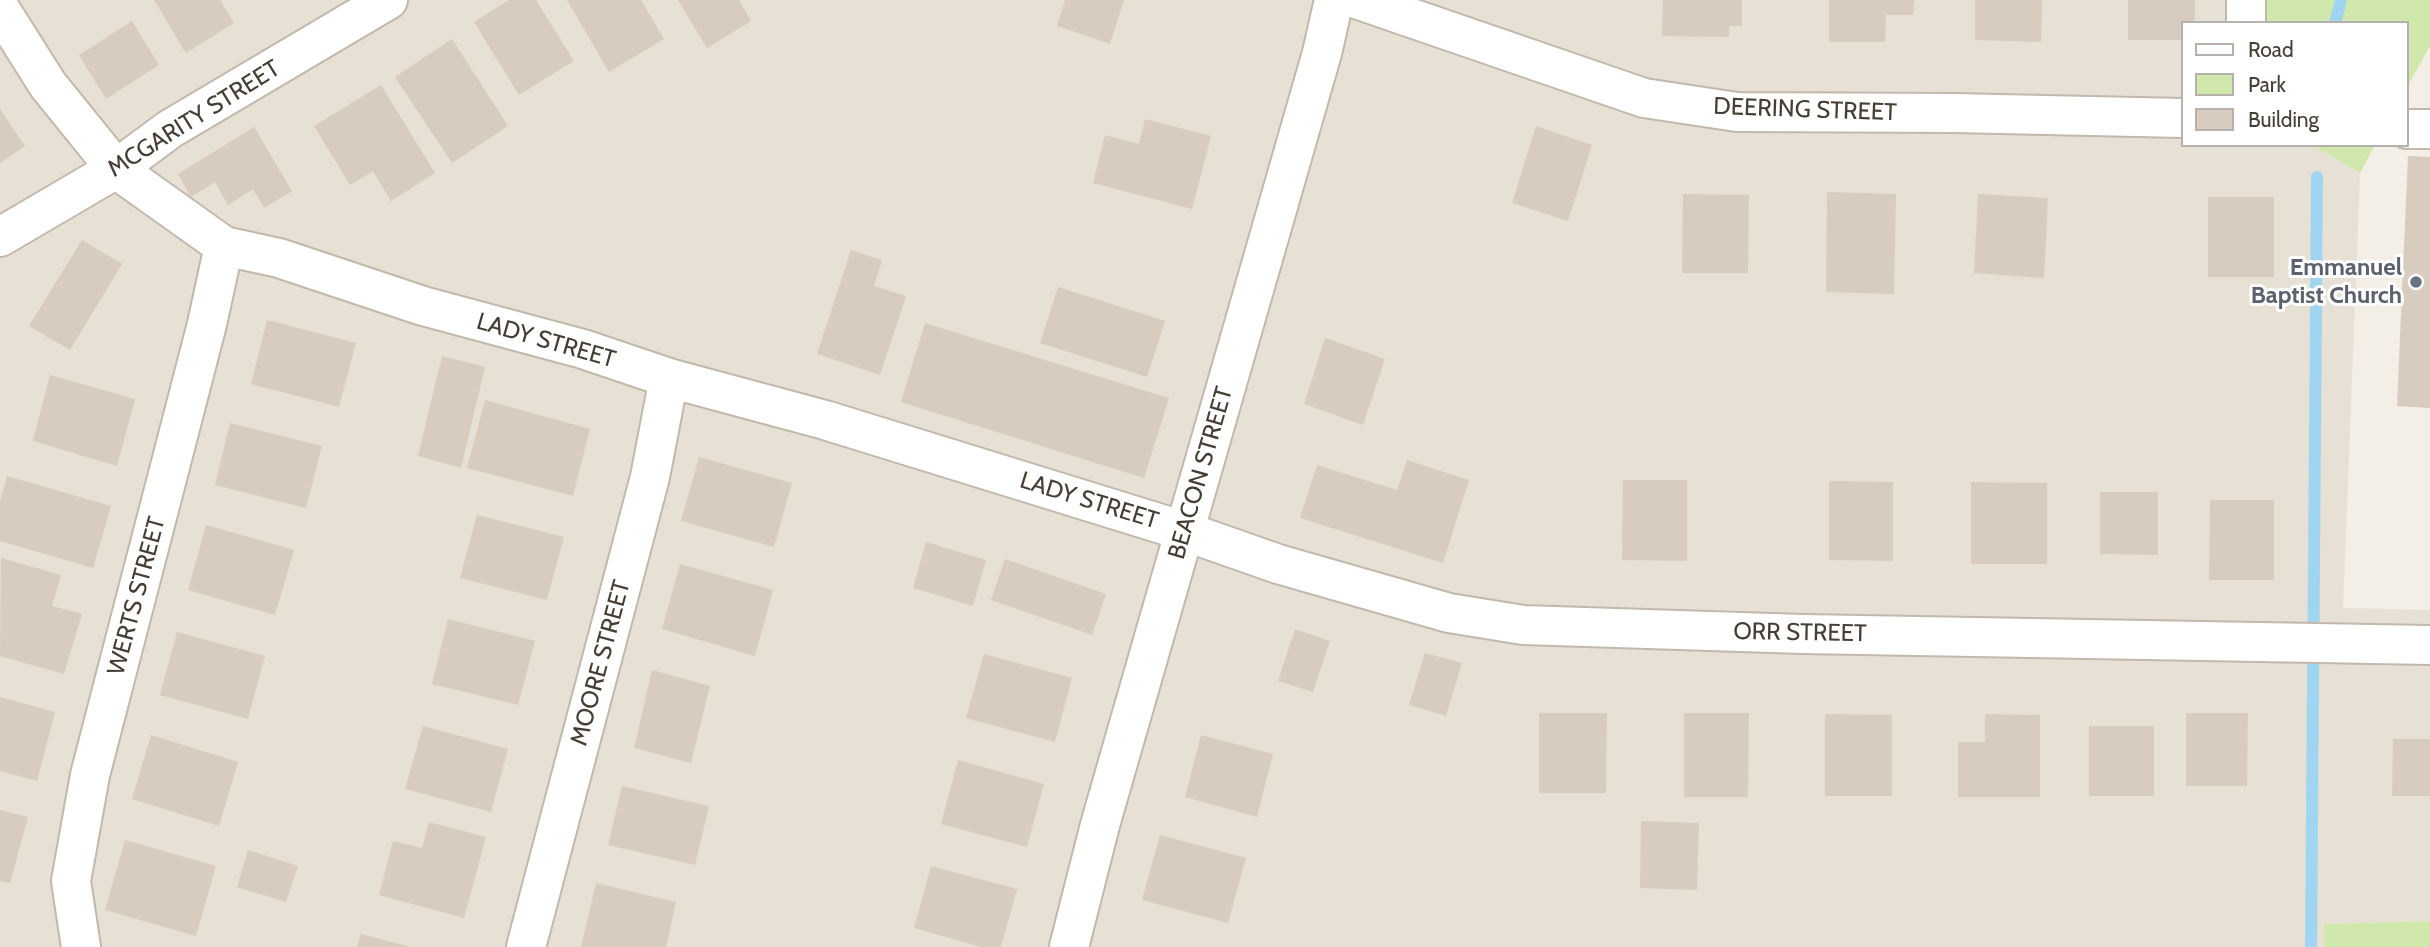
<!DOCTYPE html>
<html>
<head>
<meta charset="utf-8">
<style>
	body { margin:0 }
	#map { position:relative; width:2430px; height:947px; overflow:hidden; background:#f3eee6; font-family:Cabin,sans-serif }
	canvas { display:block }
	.legend { position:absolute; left:2181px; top:21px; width:228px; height:126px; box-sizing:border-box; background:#fff; border:2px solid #b5b2ae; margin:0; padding:9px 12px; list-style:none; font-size:21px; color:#463e35 }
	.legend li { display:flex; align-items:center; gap:14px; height:35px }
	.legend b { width:35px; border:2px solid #b5b2ae }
</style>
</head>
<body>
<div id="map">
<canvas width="2430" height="947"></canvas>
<ul class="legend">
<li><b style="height:9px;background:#fff"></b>Road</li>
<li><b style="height:19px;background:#d1e8ad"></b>Park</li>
<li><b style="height:19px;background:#d8ccbe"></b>Building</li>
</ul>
</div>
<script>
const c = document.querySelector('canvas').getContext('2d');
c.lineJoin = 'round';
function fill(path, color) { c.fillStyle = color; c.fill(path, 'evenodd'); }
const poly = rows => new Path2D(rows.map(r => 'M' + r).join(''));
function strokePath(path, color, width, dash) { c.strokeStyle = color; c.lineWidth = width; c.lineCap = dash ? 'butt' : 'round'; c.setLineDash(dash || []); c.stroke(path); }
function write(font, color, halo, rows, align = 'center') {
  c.font = font + ' Cabin,sans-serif'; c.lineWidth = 6; c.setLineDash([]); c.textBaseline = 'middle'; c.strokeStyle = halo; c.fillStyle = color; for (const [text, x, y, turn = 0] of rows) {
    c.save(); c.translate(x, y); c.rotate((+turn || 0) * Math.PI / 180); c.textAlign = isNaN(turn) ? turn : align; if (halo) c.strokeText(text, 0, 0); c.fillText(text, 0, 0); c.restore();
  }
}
fill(poly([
	[0,0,2251,0,2253,23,2183,23,2183,145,2312,145,2360,173,2343,608,2430,610,2430,921,2325,924,2324,947,0,947]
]), '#e7e0d4');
fill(poly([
	[2251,0,2430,0,2430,46,2407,87,2407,23,2253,23],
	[2312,145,2375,145,2360,173],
	[2430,921,2430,947,2324,947,2324,924]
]), '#d1e8ad');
strokePath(poly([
	[2335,23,2341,0],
	[2311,947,2317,177]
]), '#a0d5f1', 12);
fill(poly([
	[154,0,220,0,234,23,186,53],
	[509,0,536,0,574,61,519,95,474,22],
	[567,0,641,0,664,39,609,72],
	[678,0,739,0,751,21,707,48],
	[1065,0,1124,0,1110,44,1057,26],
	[1663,0,1742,0,1742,26,1729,26,1729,37,1662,36],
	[1829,0,1914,0,1913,15,1886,15,1885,42,1829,42],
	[1975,0,2042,0,2041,42,1975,40],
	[2128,0,2195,0,2195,23,2183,23,2183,40,2128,40],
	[132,21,159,65,106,99,79,55],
	[452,39,508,126,452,163,395,77],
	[381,85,435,173,391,201,373,171,350,185,314,126],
	[0,109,25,146,0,163],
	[1145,119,1211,136,1192,209,1093,183,1105,135,1139,144],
	[1536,126,1592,145,1568,221,1512,203],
	[254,127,292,191,264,208,253,189,228,205,215,182,191,197,178,174],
	[2408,156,2430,157,2430,408,2397,406],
	[1827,192,1896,194,1894,294,1826,292],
	[1683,194,1749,195,1748,273,1682,273],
	[1978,194,2048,198,2044,278,1974,273],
	[2208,197,2274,197,2274,277,2208,277],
	[82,240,122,264,70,350,29,326],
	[851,250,882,260,874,286,906,296,880,375,817,354],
	[1058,287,1165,321,1147,377,1040,343],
	[267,320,356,343,339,407,251,384],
	[925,323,1169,398,1144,478,901,402],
	[1325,338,1385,359,1363,425,1304,404],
	[442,356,485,367,461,468,418,456],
	[50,375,135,399,117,466,33,441],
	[485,400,590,429,573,496,467,468],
	[230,423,322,446,306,508,215,485],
	[699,457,792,483,774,547,681,521],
	[1407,460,1469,480,1443,563,1300,518,1317,465,1397,490],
	[7,476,111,506,93,568,0,541,0,502],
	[1623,480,1687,480,1687,561,1622,560],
	[1829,481,1893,482,1893,561,1829,560],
	[1971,482,2047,483,2047,564,1971,564],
	[2100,492,2158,492,2158,555,2100,554],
	[2210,500,2274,500,2274,580,2209,580],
	[477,515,564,537,547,600,460,578],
	[206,525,294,550,275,615,188,590],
	[926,542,986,560,973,606,913,588],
	[1,558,61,575,52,606,82,614,64,674,0,656],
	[1005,559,1106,594,1092,635,991,600],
	[680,564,773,590,755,656,662,629],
	[448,619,535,641,518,705,432,684],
	[1295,629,1330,641,1313,692,1278,681],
	[177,632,265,656,248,719,160,695],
	[1425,653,1462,663,1446,716,1409,705],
	[984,654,1072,678,1055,742,966,718],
	[652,670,710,686,691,763,634,748],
	[0,697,55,712,37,781,0,771],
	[1539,713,1607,713,1606,793,1539,793],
	[1684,713,1749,713,1748,797,1684,797],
	[2186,713,2248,713,2247,786,2186,786],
	[1825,714,1892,715,1892,796,1825,796],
	[1985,714,2040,715,2040,797,1958,797,1958,742,1985,742],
	[423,726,508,749,491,812,405,789],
	[2089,726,2154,726,2154,796,2089,796],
	[151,735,238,762,219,826,132,799],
	[1201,735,1273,754,1257,817,1185,797],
	[2393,739,2430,739,2430,796,2392,796],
	[958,760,1044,784,1027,847,941,824],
	[622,786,709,806,695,865,608,845],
	[0,810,28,817,10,883,0,881],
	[1641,821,1699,823,1697,890,1640,888],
	[429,822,486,837,464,918,379,895,393,841,422,848],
	[1160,835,1246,858,1228,923,1142,900],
	[125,840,216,866,196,936,105,910],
	[248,850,298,866,286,902,237,887],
	[931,866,1017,889,1001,947,981,947,914,928],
	[596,883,676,902,666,947,581,947],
	[361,934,407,946,407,947,357,947]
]), '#d8ccbe');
const minor = poly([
	[1359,0,1644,98,1737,112,1953,113,2183,118],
	[0,9,48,85,116,169,224,246,279,258,423,306,583,349,669,378,825,420,1184,531,1278,564,1449,613,1523,625,1803,634,2430,645],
	[2246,23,2246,0],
	[2407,129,2430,129],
	[0,237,116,169,170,129,388,0],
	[81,947,71,881,90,775,207,324,224,246],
	[526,947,650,477,669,378],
	[1069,947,1100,825,1322,53,1334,0]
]);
strokePath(minor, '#c2b8ab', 42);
strokePath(minor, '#fff', 38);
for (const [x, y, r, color] of [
	[2416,282,7,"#6b7280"]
]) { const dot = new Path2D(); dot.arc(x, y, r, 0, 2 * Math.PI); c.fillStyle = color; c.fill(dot); strokePath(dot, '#fff', 2.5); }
write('24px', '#463e35', '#fff', [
	["DEERING STREET",1805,110,2],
	["MCGARITY STREET",194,119,-32],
	["LADY STREET",546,341,16],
	["BEACON STREET",1201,473,-74],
	["LADY STREET",1089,501,17],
	["WERTS STREET",137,596,-75],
	["ORR STREET",1800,633,1],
	["MOORE STREET",601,663,-75]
]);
write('bold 24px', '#5b616d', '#fff', [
	["Emmanuel",2402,268],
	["Baptist Church",2402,296]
], 'right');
</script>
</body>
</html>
